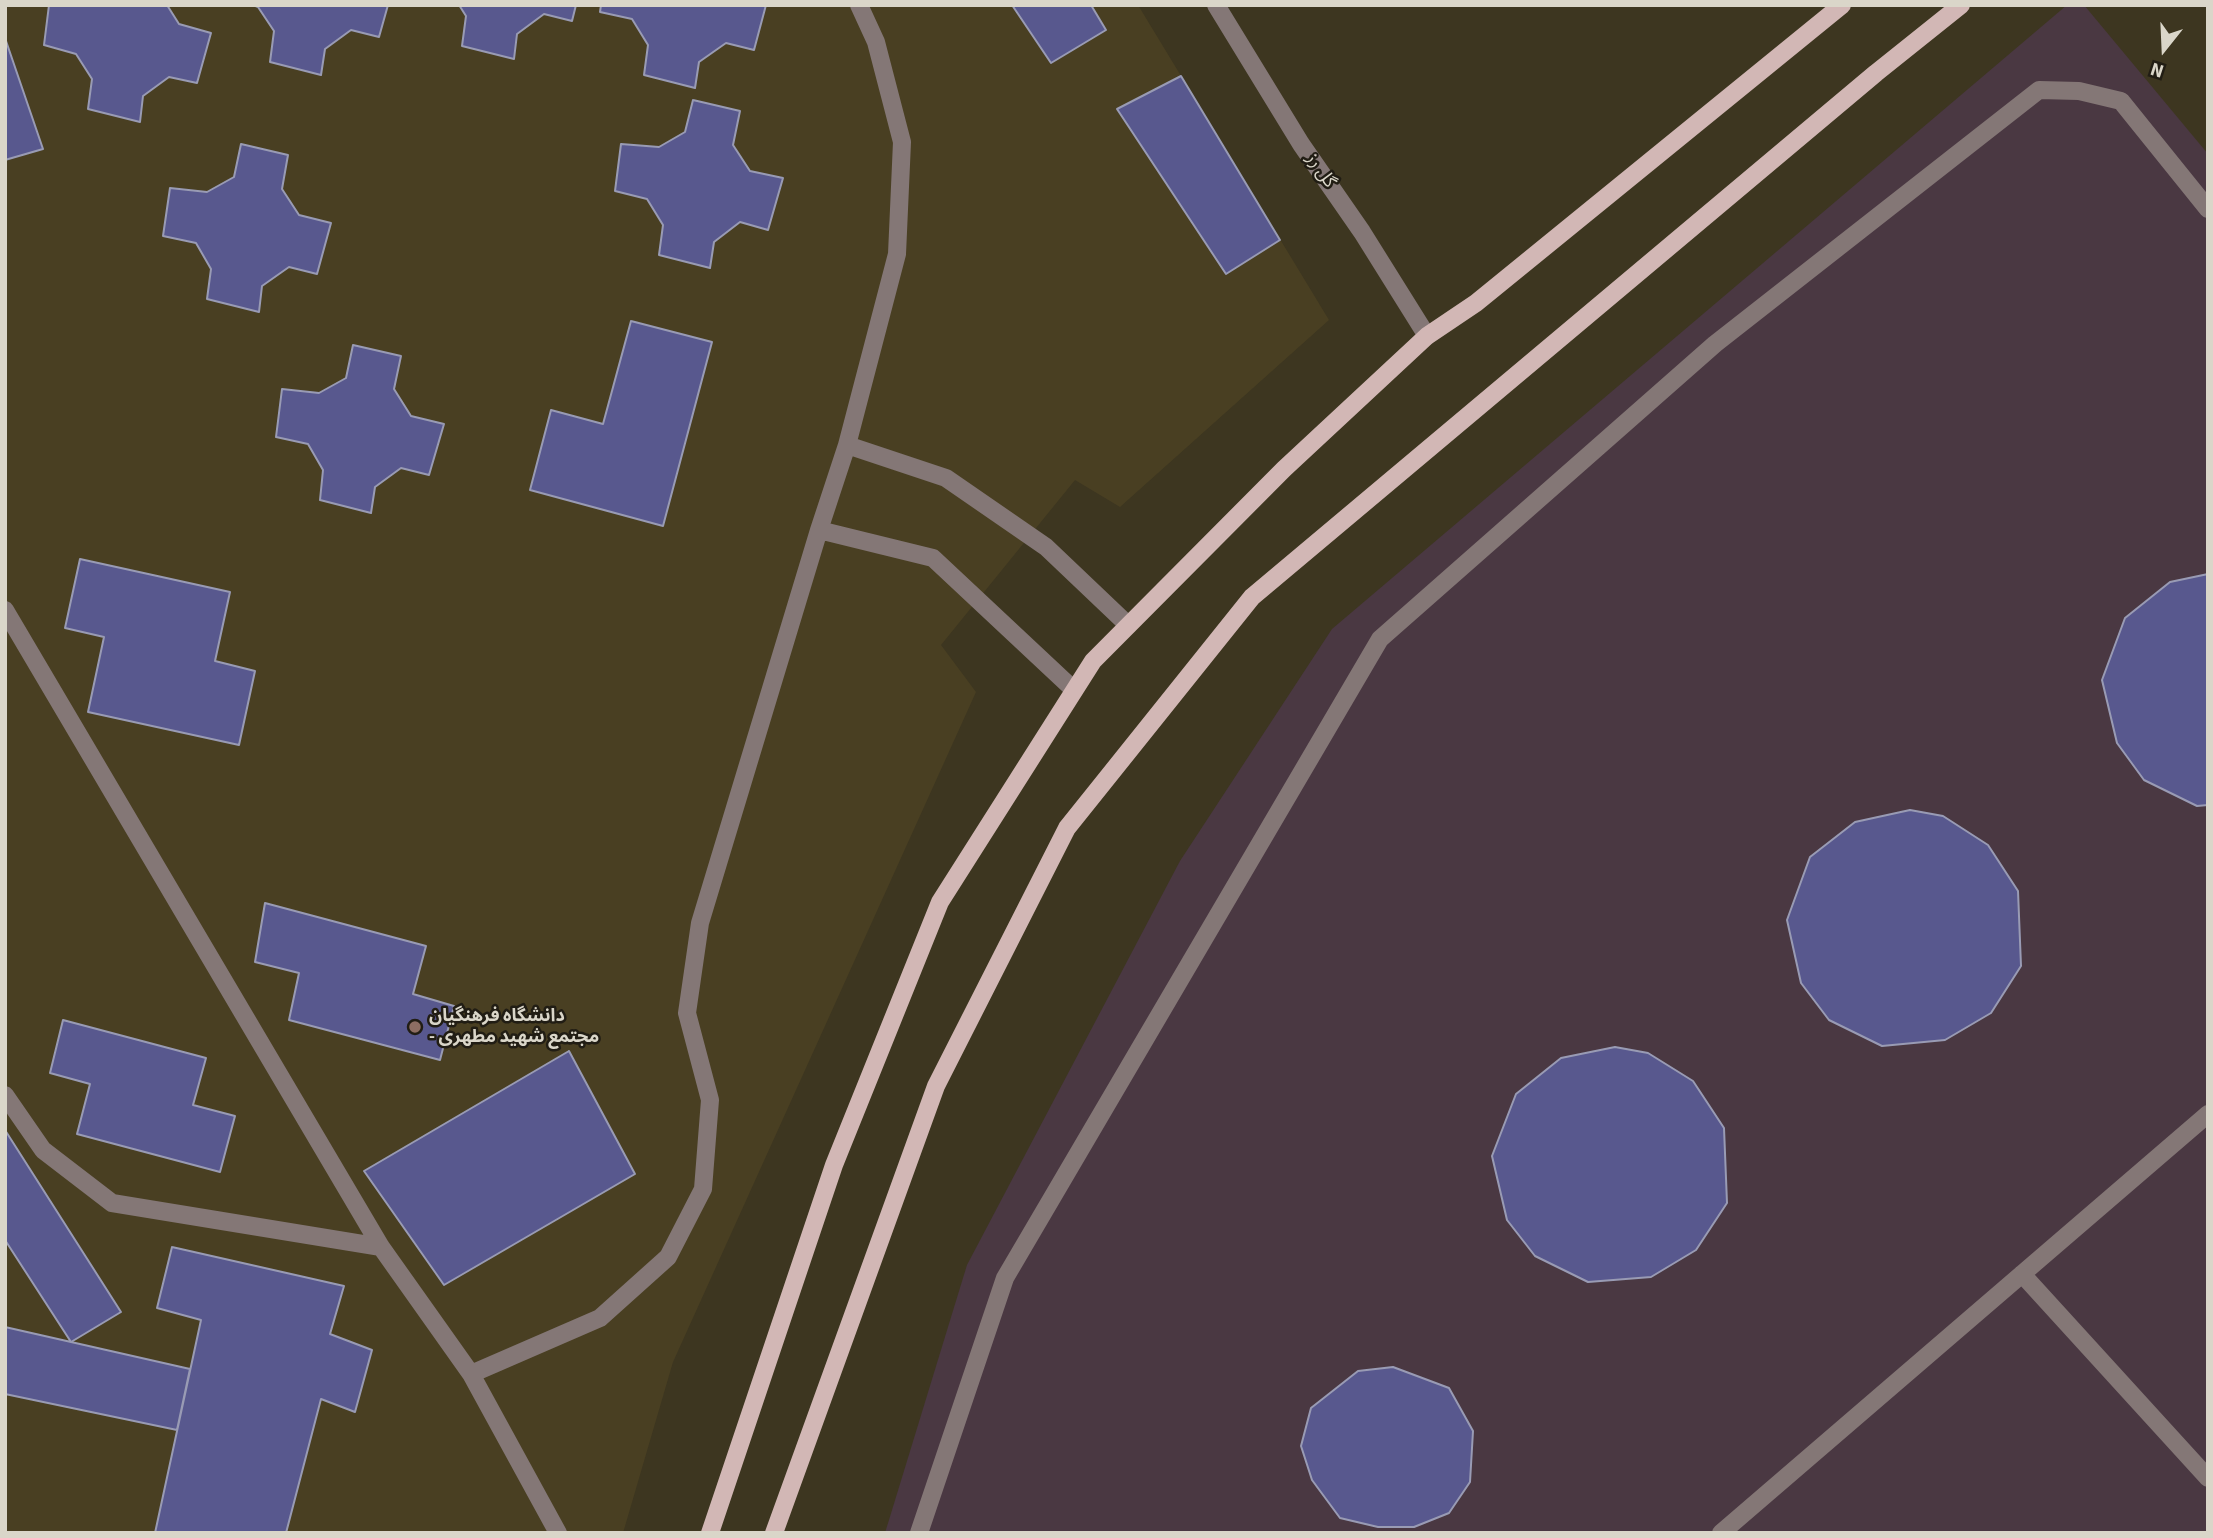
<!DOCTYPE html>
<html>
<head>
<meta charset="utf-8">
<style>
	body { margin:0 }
	#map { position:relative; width:2213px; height:1538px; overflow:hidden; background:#3d3620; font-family:"Source Sans 3",sans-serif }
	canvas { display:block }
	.frame { position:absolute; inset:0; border:7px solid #dad6c9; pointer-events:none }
	.north { position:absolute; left:2129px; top:14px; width:70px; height:70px; -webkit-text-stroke:5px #211d14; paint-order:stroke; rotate:198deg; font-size:19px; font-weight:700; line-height:28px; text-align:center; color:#dad6c9 }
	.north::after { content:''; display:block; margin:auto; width:24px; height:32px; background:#dad6c9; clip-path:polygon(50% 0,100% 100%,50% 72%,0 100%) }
</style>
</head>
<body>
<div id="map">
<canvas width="2213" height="1538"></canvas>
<div class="frame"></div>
<div class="north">N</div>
</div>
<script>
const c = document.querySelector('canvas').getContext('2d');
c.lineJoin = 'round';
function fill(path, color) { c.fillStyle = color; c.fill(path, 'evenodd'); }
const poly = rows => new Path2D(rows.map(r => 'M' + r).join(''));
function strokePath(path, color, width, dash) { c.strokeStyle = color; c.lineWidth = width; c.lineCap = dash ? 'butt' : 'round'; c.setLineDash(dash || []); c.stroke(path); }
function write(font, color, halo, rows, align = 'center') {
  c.font = font + ' "Source Sans 3","Noto Sans Arabic",sans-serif'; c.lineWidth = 5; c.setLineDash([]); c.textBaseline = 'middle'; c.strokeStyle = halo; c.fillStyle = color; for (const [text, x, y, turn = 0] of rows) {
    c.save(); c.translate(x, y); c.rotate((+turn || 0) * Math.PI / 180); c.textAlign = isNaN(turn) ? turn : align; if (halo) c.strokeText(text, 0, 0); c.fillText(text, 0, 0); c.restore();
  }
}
fill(poly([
	[2067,5,2084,5,2208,154,2208,1533,885,1533,967,1265,1180,861,1332,629]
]), '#4a3842');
fill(poly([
	[5,5,1138,5,1329,320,1120,507,1075,480,941,645,976,692,673,1362,623,1533,5,1533]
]), '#493f22');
const building = poly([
	[49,5,167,5,179,24,211,33,197,83,169,77,143,96,140,122,88,109,92,79,76,54,44,45,49,5],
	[253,5,388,5,379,37,351,30,325,49,321,75,270,62,274,31,258,7,253,5],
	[459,5,576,5,572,21,544,14,517,34,514,59,462,46,466,16,459,5],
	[601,5,766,5,754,50,726,43,699,62,695,88,644,75,648,45,632,19,600,12,601,5],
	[1012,5,1091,5,1106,30,1051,63,1012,5],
	[5,38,43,149,5,160,5,38],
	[1181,76,1280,240,1226,274,1117,109,1181,76],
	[693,100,740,111,733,145,750,171,783,178,768,230,740,222,714,242,710,268,659,255,663,225,647,199,615,191,621,144,659,147,685,132,693,100],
	[241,144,288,155,282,189,299,215,331,223,317,274,289,267,262,286,259,312,207,299,211,269,196,243,163,236,170,188,207,192,234,177,241,144],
	[631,321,712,342,663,526,530,490,551,410,603,424,631,321],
	[353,345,401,356,394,389,411,416,444,424,429,475,401,468,375,487,371,513,320,500,323,470,308,444,276,437,282,389,319,393,346,378,353,345],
	[80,559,230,592,215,661,255,671,239,745,88,712,104,637,65,628,80,559],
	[2208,574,2208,805,2197,806,2144,780,2117,743,2102,680,2125,618,2170,582,2208,574],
	[1910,810,1943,816,1988,845,2018,891,2021,966,1991,1013,1945,1040,1882,1046,1829,1020,1801,983,1787,920,1810,857,1855,822,1910,810],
	[265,903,426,946,413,994,454,1006,440,1060,289,1020,299,973,255,962,265,903],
	[63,1020,206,1058,193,1105,235,1116,220,1172,77,1134,90,1084,50,1073,63,1020],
	[1615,1047,1648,1053,1693,1081,1724,1128,1727,1203,1696,1250,1651,1277,1588,1282,1535,1256,1507,1220,1492,1156,1516,1094,1561,1058,1615,1047],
	[569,1051,635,1174,444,1285,364,1171,569,1051],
	[5,1130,121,1312,71,1342,5,1240,5,1130],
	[172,1247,344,1286,330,1334,372,1350,355,1412,321,1399,286,1533,155,1533,201,1320,157,1308,172,1247],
	[5,1327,190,1369,177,1430,5,1394,5,1327],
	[1393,1367,1449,1388,1473,1431,1470,1482,1449,1513,1414,1527,1378,1527,1340,1518,1312,1480,1301,1446,1311,1408,1358,1371,1393,1367]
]);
fill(building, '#58588e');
strokePath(building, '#999bb4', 2);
strokePath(poly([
	[1216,5,1301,144,1362,232,1427,336],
	[847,445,946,478,1046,547,1128,625],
	[819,530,933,558,1074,690],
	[5,610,381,1247,471,1374,558,1533],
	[5,1095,43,1150,112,1203,381,1247],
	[2022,1274,2208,1478],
	[471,1374,600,1318,668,1257,703,1189,710,1100,687,1013,700,923,819,530,847,445,897,254,902,142,876,42,859,5],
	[919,1533,1005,1278,1380,639,1715,344,2039,90,2079,91,2121,101,2208,209],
	[1721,1533,2208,1114]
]), '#847776', 18);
strokePath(poly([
	[710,1533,834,1165,940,902,1093,661,1284,469,1427,336,1476,303,1842,5],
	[774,1533,936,1086,1067,828,1252,597,1876,73,1961,5]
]), '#d2b7b5', 18);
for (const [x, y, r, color] of [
	[415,1027,7,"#8d6e63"]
]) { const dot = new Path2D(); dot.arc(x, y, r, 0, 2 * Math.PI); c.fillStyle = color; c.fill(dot); strokePath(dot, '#211d14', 2.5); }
write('18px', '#dad6c9', '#211d14', [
	["گل رز",1320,171,55]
]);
write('bold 18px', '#dad6c9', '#211d14', [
	["دانشگاه فرهنگیان",429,1017],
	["- مجتمع شهید مطهری",429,1038]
], 'left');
</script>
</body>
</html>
